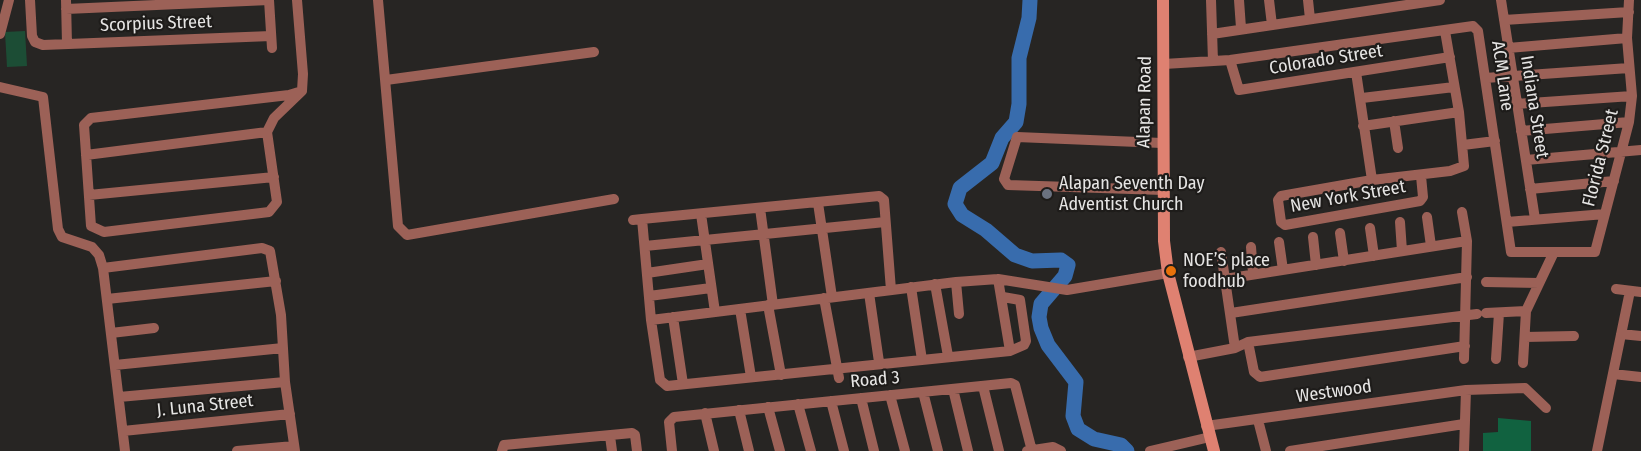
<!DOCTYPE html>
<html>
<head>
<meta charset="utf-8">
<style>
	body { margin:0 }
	canvas { display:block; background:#272523 }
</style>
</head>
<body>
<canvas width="1641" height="451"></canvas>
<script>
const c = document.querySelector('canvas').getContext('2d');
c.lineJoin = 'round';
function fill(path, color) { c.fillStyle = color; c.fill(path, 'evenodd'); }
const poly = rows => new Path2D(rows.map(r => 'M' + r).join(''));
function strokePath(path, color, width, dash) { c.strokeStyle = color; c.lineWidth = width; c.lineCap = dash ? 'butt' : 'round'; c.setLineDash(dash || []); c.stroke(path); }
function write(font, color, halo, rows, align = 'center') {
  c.font = font + ' "Fira Sans Condensed",sans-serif'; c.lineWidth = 4.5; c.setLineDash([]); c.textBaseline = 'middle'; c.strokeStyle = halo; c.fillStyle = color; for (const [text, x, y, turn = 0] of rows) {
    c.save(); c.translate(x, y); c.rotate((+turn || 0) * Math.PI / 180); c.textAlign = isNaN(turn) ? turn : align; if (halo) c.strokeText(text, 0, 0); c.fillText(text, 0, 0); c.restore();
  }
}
fill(poly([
	[25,31,27,66,7,67,5,32]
]), '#1c4d35');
fill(poly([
	[1498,418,1531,421,1531,451,1483,451,1483,433,1498,432]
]), '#116240');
strokePath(poly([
	[1030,0,1029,18,1019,58,1019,104,1016,122,1002,138,992,163,960,188,955,204,962,215,986,230,1015,255,1032,261,1061,260,1068,265,1065,276,1041,304,1039,317,1041,328,1048,345,1076,382,1073,416,1078,429,1094,439,1121,445,1127,451]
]), '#386cad', 15);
strokePath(poly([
	[30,0,32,36,35,42,43,45,271,36],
	[66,0,67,44],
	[269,0,272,48],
	[297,0,303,74,302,91,274,118,267,132,277,202,269,212,104,232,91,226,84,125,91,118,289,95,302,91],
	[378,0,398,226,407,235,614,199],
	[1211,0,1213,61],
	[1239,0,1241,28],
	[1269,0,1272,25],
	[1308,0,1310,19],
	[1501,0,1535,219],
	[66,9,269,0],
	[1504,20,1629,12],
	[0,34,9,0],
	[1212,34,1440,0],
	[1508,48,1627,38],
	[1230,60,1239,90,1450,57],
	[1164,64,1230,60,1473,26,1478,31,1511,252,1595,252,1629,122,1632,96,1627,38,1629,0],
	[1356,72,1372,180],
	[1485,78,1629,68],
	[386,80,594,52],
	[0,87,43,97,58,229,62,237,92,247,99,255,103,268,125,451],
	[1362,98,1454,87],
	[1516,104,1632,96],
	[1394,121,1398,148],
	[1363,126,1459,112],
	[1521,131,1629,122],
	[1162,143,1017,137,1004,179,1008,185,1163,190],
	[1463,145,1495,141],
	[86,155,267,132],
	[1526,160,1641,150],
	[1421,176,1423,197,1420,201,1285,225,1281,222,1278,200,1281,196,1372,180,1450,171,1464,166,1459,112,1445,31],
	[1530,189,1614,181],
	[89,195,274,177],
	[818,203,832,297],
	[760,208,773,305],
	[1462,212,1467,241],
	[701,214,715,312],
	[1427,217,1431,246],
	[642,219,879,196,884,200,891,290],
	[633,220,642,219,651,320,660,380,667,386,1010,351,998,279],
	[1400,222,1402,251],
	[1507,222,1605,214],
	[1370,228,1374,256],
	[1340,233,1344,261],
	[1313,237,1316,265],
	[1279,242,1283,270],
	[645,246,885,222],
	[1251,247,1253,273],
	[1221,252,1235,348],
	[103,268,262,248,270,251,281,315,285,382,295,451],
	[647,273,708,264],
	[1225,279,1467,241,1464,359],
	[956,282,959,314],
	[1486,282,1539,283],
	[935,284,948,356],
	[911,287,922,360],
	[1616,289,1641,292],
	[869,293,879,362],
	[649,296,711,288],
	[1003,297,1020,300,1026,341,1024,345,1010,351],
	[824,298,839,378],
	[107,299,276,281],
	[768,305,781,375],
	[740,309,751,377],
	[1231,313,1467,277],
	[1486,313,1526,311],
	[673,317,683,384],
	[651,320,956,282,998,279,1067,290,1168,273],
	[111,333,154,328],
	[1621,334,1641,336],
	[1525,337,1574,336],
	[1248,342,1254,372,1260,377,1465,346],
	[1188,357,1235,348,1248,342,1477,314],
	[1496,359,1499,313],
	[1523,363,1526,311,1554,252],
	[115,365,283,348],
	[1613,374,1641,377],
	[983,386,999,451],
	[953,389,968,451],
	[923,392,938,451],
	[890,395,905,451],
	[119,397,285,382],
	[861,398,874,451],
	[831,401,844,451],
	[798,404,811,451],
	[768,407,780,451],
	[739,410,749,451],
	[705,413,714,451],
	[1258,420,1266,451],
	[1206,426,1466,390,1525,388,1546,408],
	[123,431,290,414],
	[610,436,612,451],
	[237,451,294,446],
	[502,451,504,445,632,433,635,435,637,451],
	[672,451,669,422,674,417,1011,383,1015,385,1032,451],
	[1027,451,1053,447,1061,451],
	[1150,451,1210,437],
	[1290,451,1464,424],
	[1464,451,1466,390],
	[1597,451,1630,291]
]), '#9c6157', 10);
strokePath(poly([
	[1163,0,1164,241,1168,273,1214,451]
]), '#df8171', 12);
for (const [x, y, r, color] of [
	[1047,194,6,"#6b7280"],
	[1171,271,6,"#e8710a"]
]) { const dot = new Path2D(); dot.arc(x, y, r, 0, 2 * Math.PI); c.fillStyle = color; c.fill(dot); strokePath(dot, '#1e1c1a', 2); }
write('18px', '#e6e5e4', '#1e1c1a', [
	["Scorpius Street",156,24,-2],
	["Colorado Street",1326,60,-9],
	["ACM Lane",1502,76,82],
	["Alapan Road",1145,102,-89],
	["Indiana Street",1534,107,81],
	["Florida Street",1601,158,-76],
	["New York Street",1348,197,-10],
	["Road 3",875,380,-5],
	["Westwood",1334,392,-8],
	["J. Luna Street",205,406,-6]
]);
write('18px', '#e6e5e4', '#1e1c1a', [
	["Alapan Seventh Day",1059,184],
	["Adventist Church",1059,205],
	["NOE’S place",1183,261],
	["foodhub",1183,282]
], 'left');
</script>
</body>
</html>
